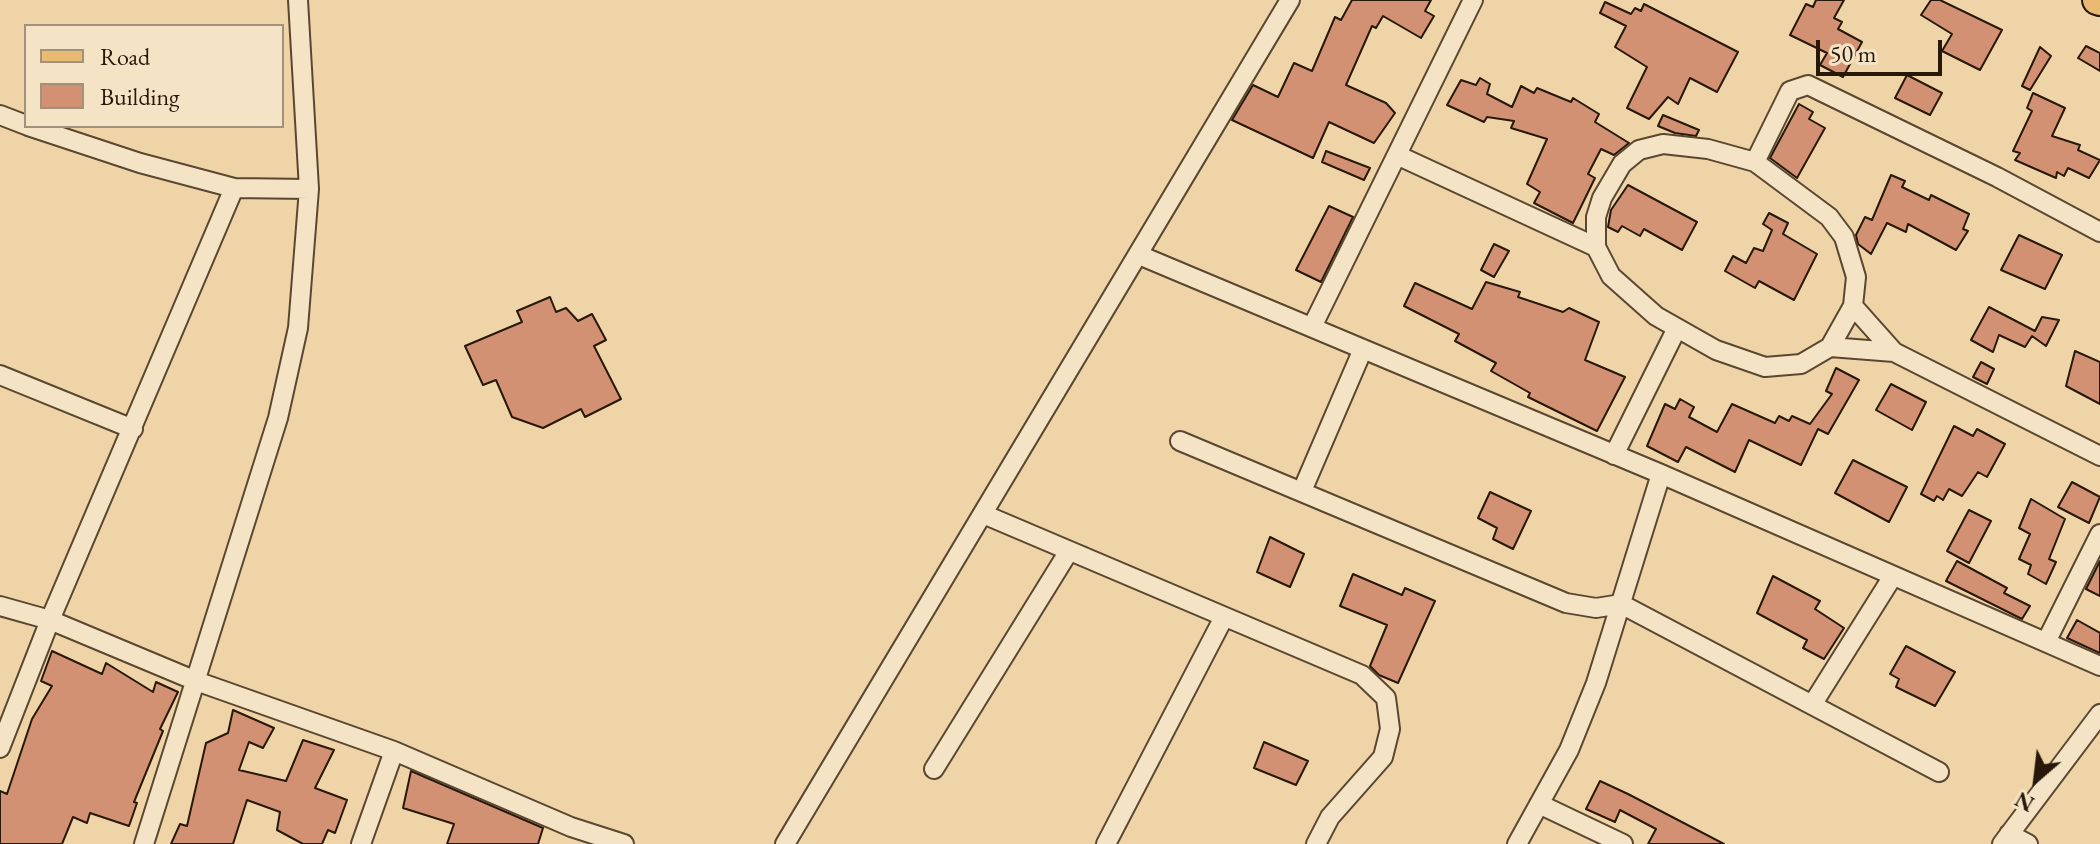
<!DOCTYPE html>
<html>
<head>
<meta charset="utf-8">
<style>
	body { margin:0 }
	#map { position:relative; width:2100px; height:844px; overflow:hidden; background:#efd4a7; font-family:"EB Garamond",serif }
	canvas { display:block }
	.legend { position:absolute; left:24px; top:24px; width:260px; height:104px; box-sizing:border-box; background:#f5e3c6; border:2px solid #a3927b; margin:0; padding:10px 14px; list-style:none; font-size:24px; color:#28180a }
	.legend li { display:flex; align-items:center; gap:16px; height:40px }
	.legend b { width:40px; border:2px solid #a3927b }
	.north { position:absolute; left:1996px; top:740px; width:80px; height:80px; -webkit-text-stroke:6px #f5e3c6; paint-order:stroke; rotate:208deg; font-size:22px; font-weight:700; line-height:32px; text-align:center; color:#28180a }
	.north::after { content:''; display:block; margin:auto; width:28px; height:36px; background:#28180a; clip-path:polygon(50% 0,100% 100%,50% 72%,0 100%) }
	.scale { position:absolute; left:1816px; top:40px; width:126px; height:36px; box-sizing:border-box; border:4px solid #28180a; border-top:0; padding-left:10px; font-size:24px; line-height:28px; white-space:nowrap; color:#28180a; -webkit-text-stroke:6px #f5e3c6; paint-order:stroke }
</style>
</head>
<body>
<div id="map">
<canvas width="2100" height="844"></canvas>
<ul class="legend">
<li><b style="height:10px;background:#e8ba74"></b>Road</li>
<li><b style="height:22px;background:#d29173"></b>Building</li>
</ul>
<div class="north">N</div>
<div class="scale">50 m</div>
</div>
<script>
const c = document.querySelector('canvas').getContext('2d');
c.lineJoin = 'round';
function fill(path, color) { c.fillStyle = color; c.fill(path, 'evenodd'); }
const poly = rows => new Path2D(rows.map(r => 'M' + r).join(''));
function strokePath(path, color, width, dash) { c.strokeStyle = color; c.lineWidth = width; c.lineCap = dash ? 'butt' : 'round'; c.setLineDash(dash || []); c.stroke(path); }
const building = poly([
	[1352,0,1431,0,1425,11,1434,16,1421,38,1383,16,1376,28,1372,26,1346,85,1386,103,1395,113,1374,143,1329,122,1313,158,1232,120,1253,85,1278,97,1294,63,1312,71,1335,17,1341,20,1352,0],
	[1816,0,1844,0,1834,18,1842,22,1838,29,1862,42,1843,77,1820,65,1827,53,1790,35,1806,4,1813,7,1816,0],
	[1931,0,1940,0,2002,30,1980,70,1942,51,1952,34,1921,15,1931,0],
	[1605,2,1631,14,1635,8,1641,11,1644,4,1738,52,1717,92,1690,78,1678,104,1668,97,1649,119,1627,108,1647,67,1615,47,1626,26,1600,13,1605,2],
	[2086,46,2100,53,2100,71,2078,58,2086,46],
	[2040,47,2051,56,2030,90,2022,86,2040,47],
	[1907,75,1942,93,1930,115,1895,98,1907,75],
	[1480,78,1490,84,1487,94,1512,107,1521,86,1534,93,1537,88,1571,102,1573,98,1599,114,1595,122,1629,143,1614,155,1601,149,1588,174,1595,178,1573,223,1534,203,1540,192,1527,184,1547,139,1511,128,1514,121,1487,117,1484,122,1447,105,1461,80,1476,85,1480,78],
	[2033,93,2065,108,2052,136,2080,145,2078,150,2100,160,2089,178,2068,168,2064,176,2057,172,2056,178,2015,160,2020,153,2013,151,2032,111,2027,108,2033,93],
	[1799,104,1813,112,1809,119,1825,128,1797,178,1770,158,1799,104],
	[1663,115,1699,130,1696,136,1675,133,1658,126,1663,115],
	[1326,151,1370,168,1364,180,1322,162,1326,151],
	[1891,175,1905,181,1902,187,1929,200,1931,195,1969,214,1963,229,1968,231,1956,250,1908,224,1906,232,1887,223,1871,254,1858,244,1856,235,1865,217,1872,220,1891,175],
	[1628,185,1697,222,1682,250,1644,229,1640,236,1622,226,1618,232,1608,227,1611,210,1628,185],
	[1329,206,1353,217,1321,282,1296,270,1329,206],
	[1769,213,1788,223,1783,234,1817,254,1794,300,1759,281,1755,288,1725,271,1733,256,1746,263,1754,248,1763,251,1772,230,1763,224,1769,213],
	[2019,235,2062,255,2045,289,2001,270,2019,235],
	[1494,244,1509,251,1494,277,1481,270,1494,244],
	[1486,282,1520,292,1518,297,1563,312,1569,308,1599,322,1585,360,1625,377,1597,431,1528,397,1530,393,1491,371,1496,363,1455,341,1459,334,1404,306,1415,283,1472,309,1486,282],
	[550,297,556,312,566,308,578,321,592,314,606,340,594,346,621,399,585,417,581,409,543,428,512,417,496,380,483,385,465,346,522,322,517,311,550,297],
	[1989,307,2035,331,2042,317,2059,320,2046,346,2032,336,2025,347,1999,335,1993,352,1971,340,1989,307],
	[2075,351,2100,362,2100,404,2066,386,2075,351],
	[1981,362,1994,369,1987,384,1973,377,1981,362],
	[1836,368,1859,380,1828,434,1818,429,1801,465,1749,440,1735,472,1686,447,1678,462,1647,446,1665,404,1675,409,1680,399,1694,407,1689,417,1717,432,1732,404,1775,423,1779,416,1789,421,1792,416,1810,424,1832,394,1826,391,1836,368],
	[1891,384,1926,402,1912,430,1876,410,1891,384],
	[1954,426,1973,436,1977,429,2005,444,1987,477,1978,472,1962,496,1949,489,1943,500,1937,496,1934,501,1921,494,1954,426],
	[1853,460,1907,487,1889,522,1835,493,1853,460],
	[2072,482,2100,497,2089,523,2058,507,2072,482],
	[1490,492,1531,511,1513,549,1493,539,1497,528,1478,518,1490,492],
	[2031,499,2065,519,2049,559,2056,562,2046,584,2028,574,2031,565,2019,559,2030,534,2019,528,2031,499],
	[1969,510,1991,521,1969,563,1947,551,1969,510],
	[1270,537,1304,554,1290,587,1257,572,1270,537],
	[1957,561,2007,588,2004,593,2030,606,2022,619,1946,581,1957,561],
	[2100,561,2100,596,2086,589,2100,561],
	[1353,574,1402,595,1405,588,1435,601,1398,683,1379,675,1370,666,1387,625,1340,606,1353,574],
	[1773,576,1820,601,1815,609,1844,628,1824,659,1803,648,1807,640,1757,613,1773,576],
	[2077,620,2100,633,2100,653,2067,638,2077,620],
	[1906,646,1955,672,1935,706,1896,687,1899,679,1890,674,1906,646],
	[52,651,102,674,106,663,153,692,156,682,178,692,160,729,163,731,134,802,137,803,129,826,90,813,87,823,73,817,62,844,0,844,0,791,7,794,32,719,52,686,41,681,52,651],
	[233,710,274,728,263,748,249,742,239,770,286,781,303,740,334,750,315,788,347,800,335,833,328,830,322,844,303,844,277,830,280,812,247,800,233,844,171,844,180,824,187,826,206,743,228,733,233,710],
	[1264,742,1308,761,1296,785,1254,768,1264,742],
	[411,771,543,828,538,844,447,844,454,824,403,808,411,771],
	[1600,781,1628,794,1724,844,1648,844,1656,829,1620,810,1615,822,1586,809,1600,781]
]);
fill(building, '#d29173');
strokePath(building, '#28180a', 2);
const minor = poly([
	[0,115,26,125],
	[28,126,140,163,234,188,309,189],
	[1399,156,1596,247],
	[1755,162,1790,91,1808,85,1997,177,2100,232],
	[1139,255,1661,474,2100,666],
	[1853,306,1894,352,2100,456],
	[1312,327,1473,0],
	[1830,347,1853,306,1856,277,1844,237,1829,217,1755,162,1708,149,1663,144,1639,150,1622,164,1602,198,1596,217,1596,247,1611,276,1656,316,1716,350,1765,367,1801,364,1830,347,1894,352],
	[0,375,133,429],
	[1180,441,1566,603,1596,608,1621,604,1939,772],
	[1614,455,1677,328],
	[1302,491,1363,349],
	[983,514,1362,675,1386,698,1390,729,1383,757,1330,817,1316,844],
	[0,606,50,620,196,681,394,751,571,827,624,844],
	[2046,642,2100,534],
	[1812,705,1893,576],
	[0,748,50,620,234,188],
	[934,769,1069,551],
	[1539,804,1623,844],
	[2009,834,2028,844],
	[144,844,278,418,298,328,309,189,298,0],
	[361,844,394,751],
	[785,844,1290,0],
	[1106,844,1224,617],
	[1517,844,1569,750,1596,683,1661,474],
	[2002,844,2100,714]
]);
const primary = poly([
	[2097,0,2100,1]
]);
strokePath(minor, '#5a4731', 22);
strokePath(primary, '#28180a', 32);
strokePath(minor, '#f5e3c6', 18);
strokePath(primary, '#e8ba74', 28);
</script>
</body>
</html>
